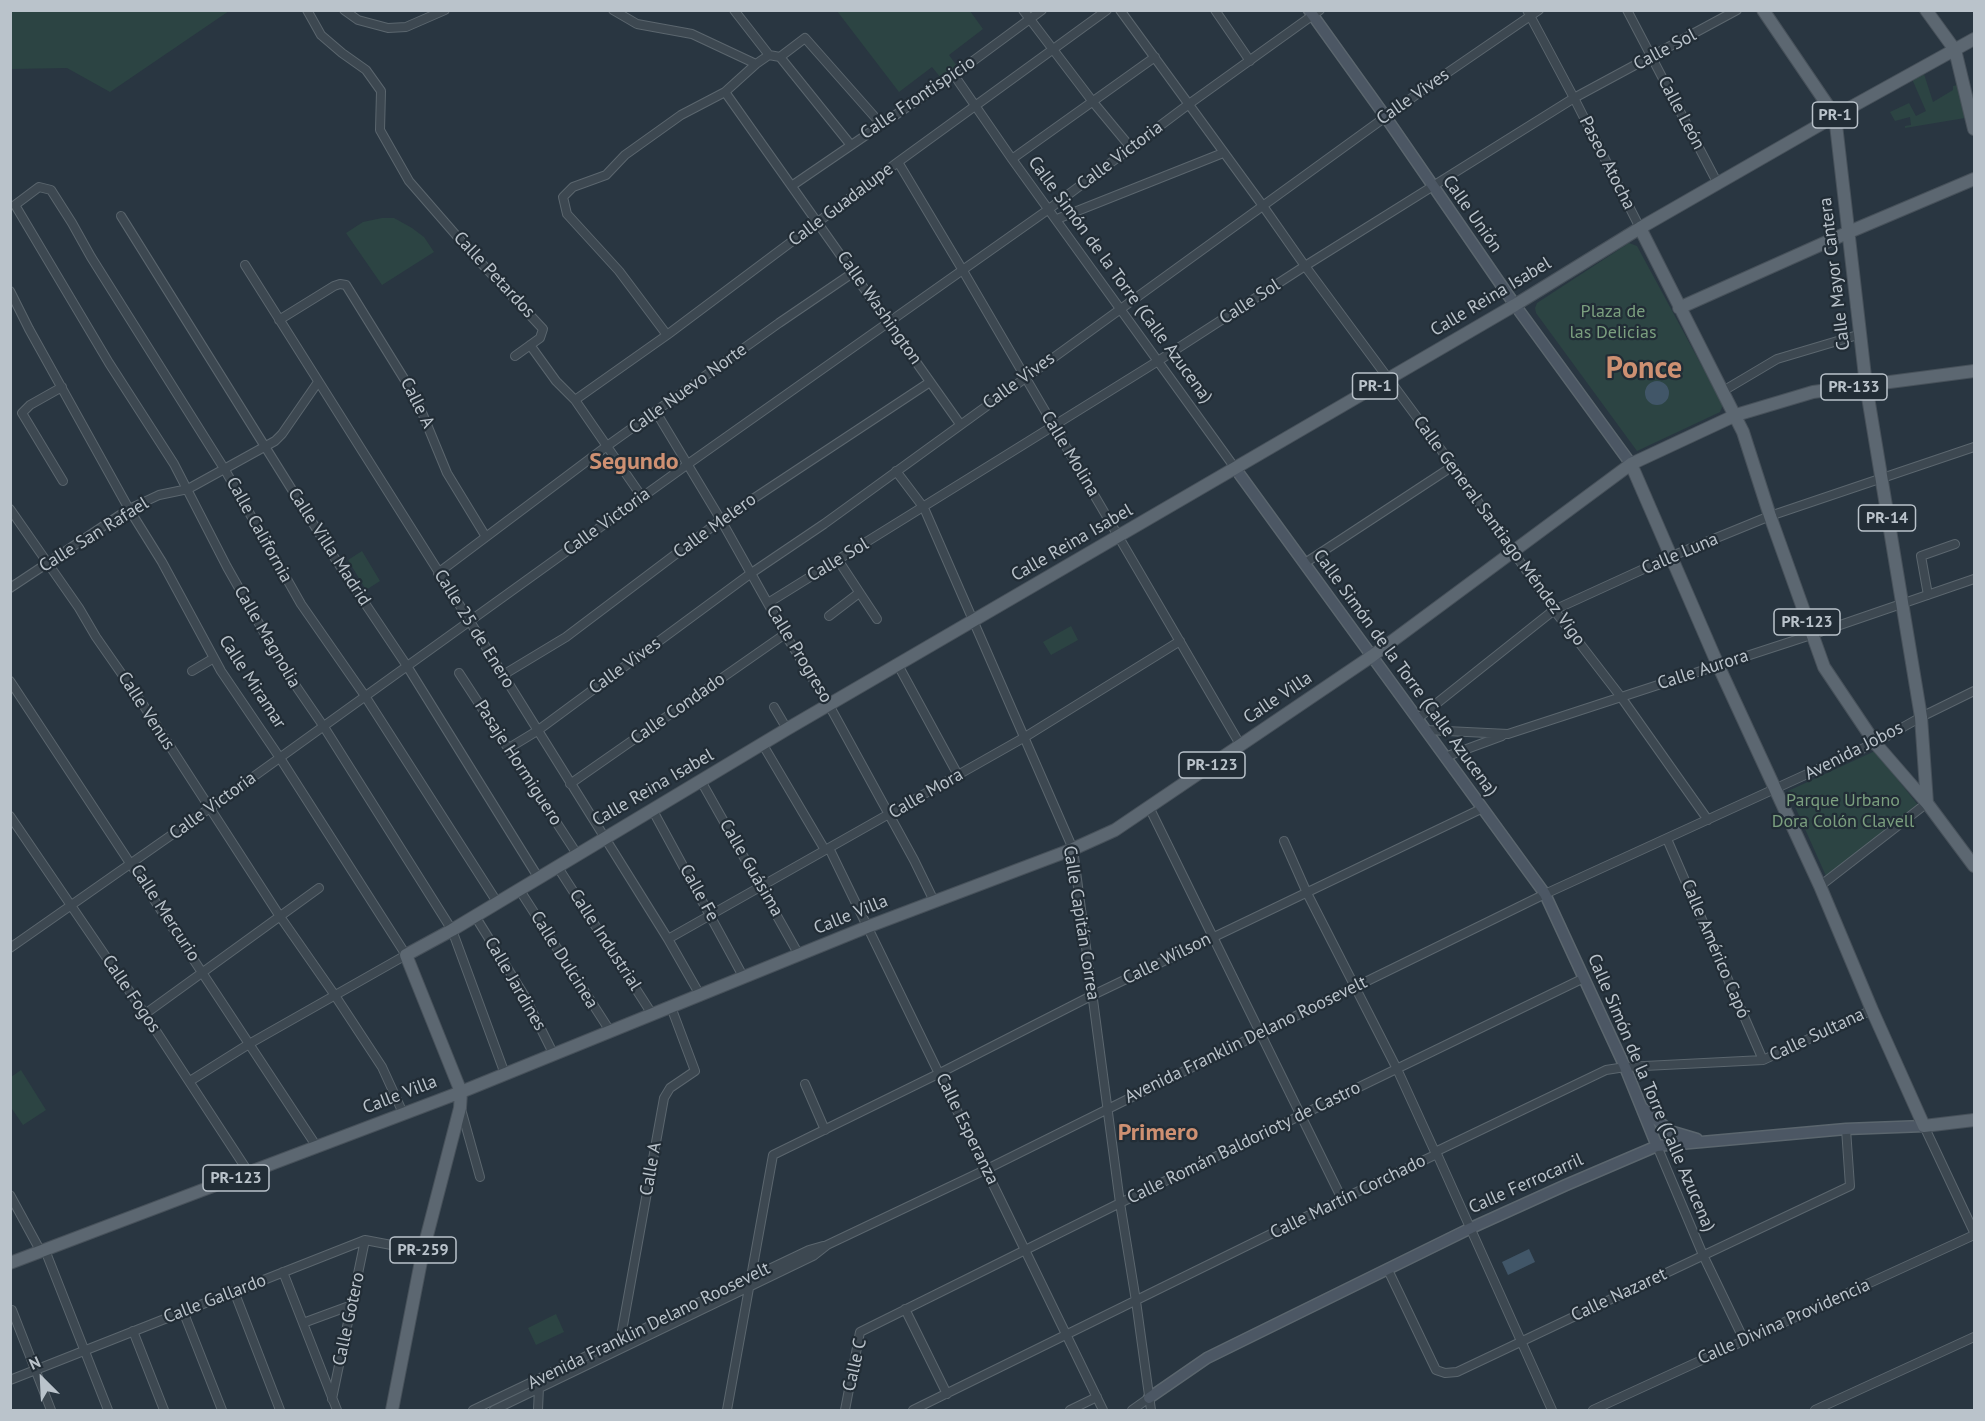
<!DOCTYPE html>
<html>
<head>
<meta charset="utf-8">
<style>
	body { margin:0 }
	#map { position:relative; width:1985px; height:1421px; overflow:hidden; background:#293641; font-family:"PT Sans",sans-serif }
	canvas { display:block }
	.frame { position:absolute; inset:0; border:12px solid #bac3cb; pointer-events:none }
	.north { position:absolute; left:12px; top:1349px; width:60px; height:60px; -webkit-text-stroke:4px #222d36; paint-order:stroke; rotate:336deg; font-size:16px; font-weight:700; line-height:24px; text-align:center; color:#bac3cb }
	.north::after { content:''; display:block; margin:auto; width:21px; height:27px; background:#bac3cb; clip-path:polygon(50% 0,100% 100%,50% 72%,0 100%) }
</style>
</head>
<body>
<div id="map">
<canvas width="1985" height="1421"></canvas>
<div class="frame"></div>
<div class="north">N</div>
</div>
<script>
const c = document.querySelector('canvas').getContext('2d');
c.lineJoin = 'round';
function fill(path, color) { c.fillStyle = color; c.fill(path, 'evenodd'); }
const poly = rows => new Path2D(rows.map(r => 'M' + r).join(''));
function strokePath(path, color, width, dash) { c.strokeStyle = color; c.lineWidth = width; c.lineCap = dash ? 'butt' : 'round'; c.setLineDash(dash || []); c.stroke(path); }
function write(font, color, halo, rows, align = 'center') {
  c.font = font + ' "PT Sans",sans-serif'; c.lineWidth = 4.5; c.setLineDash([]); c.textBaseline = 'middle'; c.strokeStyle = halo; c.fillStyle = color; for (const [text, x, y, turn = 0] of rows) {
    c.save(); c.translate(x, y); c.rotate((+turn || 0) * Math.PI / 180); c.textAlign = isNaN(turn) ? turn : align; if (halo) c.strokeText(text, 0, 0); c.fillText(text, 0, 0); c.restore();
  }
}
fill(poly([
	[10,11,11,10,229,11,110,92,67,68,11,69],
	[837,11,970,11,983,29,949,55,957,66,941,78,932,67,899,92],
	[1924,74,1933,102,1953,90,1953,86,1958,85,1965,118,1905,128,1905,126,1911,125,1910,117,1895,121,1890,112,1909,103,1916,116,1926,111,1912,79],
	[382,218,394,218,412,228,424,237,434,252,382,285,346,233,363,222],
	[1629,243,1637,246,1723,405,1720,412,1637,451,1536,313,1535,308,1537,303],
	[362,551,380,581,366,590,348,560],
	[1071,626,1078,640,1051,655,1043,642],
	[1875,751,1918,805,1826,876,1788,791],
	[21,1070,46,1110,23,1125,10,1106,11,1077],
	[556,1314,564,1332,536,1345,528,1328]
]), '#2c4443');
fill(poly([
	'1645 393a12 12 0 1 1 24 0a12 12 0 1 1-24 0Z',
	[1529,1249,1535,1262,1508,1275,1502,1262]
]), '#415668');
const street = poly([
	[307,10,321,35,342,53,366,70,381,91,380,130,409,181,469,250,543,329,540,338,515,356],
	[344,10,358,20,388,28,406,27,445,10],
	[613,10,637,24,692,34,756,64],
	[734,10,769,55,780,57,850,144],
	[1023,10,1093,102,1132,149],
	[1120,10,1263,206,1305,266,1453,466,1554,610,1621,697,1708,820],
	[1215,10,1250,61],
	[1527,10,1574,98,1640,228],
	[1627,10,1718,184],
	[780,57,805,38,881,124],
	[954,75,1012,159,1235,468],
	[725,92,960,424],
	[1012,159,1155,57],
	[898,162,962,269,1241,746],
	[793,185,954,75,1042,10],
	[121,216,334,557,407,666,538,877],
	[1057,219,1223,153],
	[245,265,469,620,668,939,700,995],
	[10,291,29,329,129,509,162,562,221,671,280,758,406,955,249,1044,190,1081],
	[279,320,334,286,340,284,346,285,416,398,447,473,486,537],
	[667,335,619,271,567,214,563,197,573,187,606,175,625,155,681,115,725,92,756,64,769,55],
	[530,345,556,381,575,400,642,497],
	[62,387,30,405,22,413,63,481],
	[1723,391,1777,359,1861,334],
	[575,400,667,335,898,162,1107,10],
	[656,412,721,520,785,634,829,705,914,860,934,901],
	[896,471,924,508,1073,849,1120,1203,1136,1301,1151,1410],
	[10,509,79,608,96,637,142,703,279,915,334,994,382,1067,403,1113],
	[838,560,877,619],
	[1305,563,1453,466],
	[438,573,607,446,779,323,854,272],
	[10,588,129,509,159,495,188,489,275,441,282,434,318,382],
	[1928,595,1921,556,1955,544],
	[768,603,1158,361,1305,266,1574,98,1737,10],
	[829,616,859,593],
	[898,665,958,775],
	[192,671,214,658],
	[459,673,577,854],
	[503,675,566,637,721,520,930,382],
	[10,681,317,1147],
	[774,707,787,729],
	[1417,719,1554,610,1672,556,1770,516,1974,447],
	[1426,730,1508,734,1811,635,1974,579],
	[763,745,825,850],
	[509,748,537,731,750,574,824,524,1431,84,1539,10],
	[1445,757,1502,736],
	[701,781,799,955],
	[570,784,785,634],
	[652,809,744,978],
	[1150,809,1342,1199],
	[10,816,145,1014,249,1173],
	[1667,839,1763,1060],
	[1284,841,1307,893,1397,1069,1435,1152],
	[829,848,1103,1410],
	[557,866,652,1014],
	[1820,886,1927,803],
	[519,889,610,1031],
	[497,902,365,696,301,604,225,470,91,257,72,223,51,190,39,187,15,205,109,363,174,464,227,567,287,673,324,727,452,930,505,1074],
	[475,916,524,995,553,1053],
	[668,939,1025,737,1180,641],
	[10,948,210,808,688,464,1049,209,1189,104,1320,10],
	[145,1014,319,888],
	[805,1084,825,1130],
	[461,1109,480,1177],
	[1924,1126,1974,1232],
	[1657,1146,1703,1255,1744,1340],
	[1437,1154,1552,1410],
	[10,1195,41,1252],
	[45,1250,108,1410],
	[1388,1270,1436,1370,1445,1373,1457,1372,1850,1186,1846,1129],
	[283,1272,337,1410],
	[234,1291,280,1410],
	[905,1309,947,1394],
	[12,1310,51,1410],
	[183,1311,222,1410],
	[303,1323,352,1305],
	[133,1331,164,1410],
	[620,1342,664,1098,670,1088,695,1071,671,1007],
	[10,1380,365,1240,423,1251],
	[332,1399,365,1240],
	[473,1410,809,1250,823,1246],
	[494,1410,813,1256,827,1245,987,1169,1261,1033,1545,894,1875,743,1921,717,1974,691],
	[538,1410,539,1387],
	[727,1410,773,1155,940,1073,1093,995,1483,808],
	[845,1410,860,1332,1120,1203,1584,978],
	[913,1410,1342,1199,1437,1154,1435,1152,1606,1070,1625,1067,1763,1060,1872,1010],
	[1070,1410,1097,1397],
	[1132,1410,1149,1398],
	[1593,1410,1974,1235],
	[1815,1410,1974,1337]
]);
const secondary = poly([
	[1309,10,1385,116,1515,305,1631,464],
	[1235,468,1545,894,1625,1067,1657,1146],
	[1644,1109,1670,1131,1697,1139],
	[1149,1398,1207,1358,1471,1228,1566,1185,1657,1146,1846,1129,1924,1126]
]);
const primary = poly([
	[1763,10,1835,116,1866,385,1921,717,1927,803],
	[1926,10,1955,50,1974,129],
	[1640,228,1743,432,1770,516,1824,667,1875,743,1927,803,1974,866],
	[1679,308,1849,232,1974,179],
	[1631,464,1718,665,1820,886,1872,1010,1924,1126,1974,1120],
	[10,1263,461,1092,867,927,1073,849,1115,830,1372,656,1631,464,1736,415,1813,392,1974,371],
	[392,1410,423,1251,460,1108,461,1092,406,955,452,930,787,729,1515,305,1640,228,1835,116,1974,39]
]);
strokePath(street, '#5b666e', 10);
strokePath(secondary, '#5b666e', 13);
strokePath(primary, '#47515a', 14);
strokePath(street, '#3d4851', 8);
strokePath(secondary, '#4c5764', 10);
strokePath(primary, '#5c6771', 12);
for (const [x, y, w] of [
	[1835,115,45],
	[1375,386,45],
	[1854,387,66],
	[1887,518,57],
	[1807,622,66],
	[1212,765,66],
	[236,1178,66],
	[423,1250,66]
]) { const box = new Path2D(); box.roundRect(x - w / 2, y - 13, w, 26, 4.5); c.fillStyle = '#222d36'; c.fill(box); strokePath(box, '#bac3cb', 1.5); }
write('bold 16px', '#bac3cb', null, [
	["PR-1",1835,115],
	["PR-1",1375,386],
	["PR-133",1854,387],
	["PR-14",1887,518],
	["PR-123",1807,622],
	["PR-123",1212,765],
	["PR-123",236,1178],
	["PR-259",423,1250]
]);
write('18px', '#bac3cb', '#222d36', [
	["Calle Sol",1665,50,-28],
	["Calle Vives",1413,97,-35],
	["Calle Frontispicio",918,98,-34],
	["Calle León",1681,113,62],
	["Calle Victoria",1120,156,-37],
	["Paseo Atocha",1607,163,63],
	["Calle Guadalupe",841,205,-37],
	["Calle Unión",1472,214,55],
	["Calle Mayor Cantera",1835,274,-97],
	["Calle Petardos",494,275,47],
	["Calle Simón de la Torre (Calle Azucena)",1120,280,54],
	["Calle Reina Isabel",1491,297,-31],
	["Calle Sol",1250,302,-33],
	["Calle Washington",879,308,55],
	["Calle Vives",1019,381,-36],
	["Calle Nuevo Norte",688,389,-36],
	["Calle A",417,403,63],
	["Calle Molina",1070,454,59],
	["Calle Victoria",607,522,-36],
	["Calle Melero",715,526,-36],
	["Calle California",259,530,61],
	["Calle General Santiago Méndez Vigo",1499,531,54],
	["Calle San Rafael",94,535,-32],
	["Calle Reina Isabel",1072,543,-30],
	["Calle Villa Madrid",329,547,57],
	["Calle Luna",1680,554,-23],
	["Calle Sol",838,560,-31],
	["Calle 25 de Enero",474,629,58],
	["Calle Magnolia",267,637,60],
	["Calle Progreso",799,654,59],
	["Calle Vives",625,666,-36],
	["Calle Aurora",1703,670,-18],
	["Calle Simón de la Torre (Calle Azucena)",1405,673,54],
	["Calle Miramar",252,682,57],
	["Calle Villa",1278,698,-34],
	["Calle Condado",678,709,-35],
	["Calle Venus",146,711,57],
	["Avenida Jobos",1854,751,-27],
	["Pasaje Hormiguero",518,763,57],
	["Calle Reina Isabel",653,788,-30],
	["Calle Mora",926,794,-30],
	["Calle Victoria",213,806,-36],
	["Calle Guásima",751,868,60],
	["Calle Fe",699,893,61],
	["Calle Mercurio",165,913,57],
	["Calle Villa",851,915,-22],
	["Calle Capitán Correa",1081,923,81],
	["Calle Industrial",605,940,57],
	["Calle Américo Capó",1715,949,67],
	["Calle Wilson",1167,959,-26],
	["Calle Dulcinea",564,960,58],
	["Calle Jardines",515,984,60],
	["Calle Fogos",131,994,56],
	["Calle Sultana",1817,1035,-25],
	["Avenida Franklin Delano Roosevelt",1246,1040,-26],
	["Calle Simón de la Torre (Calle Azucena)",1651,1093,67],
	["Calle Villa",400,1095,-21],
	["Calle Esperanza",967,1129,64],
	["Calle Román Baldorioty de Castro",1244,1143,-26],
	["Calle A",651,1169,-80],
	["Calle Ferrocarril",1526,1184,-24],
	["Calle Martín Corchado",1348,1197,-26],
	["Calle Nazaret",1619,1295,-25],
	["Calle Gallardo",215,1299,-21],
	["Calle Gotero",349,1319,-78],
	["Calle Divina Providencia",1784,1322,-24],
	["Avenida Franklin Delano Roosevelt",649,1326,-26],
	["Calle C",855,1365,-77]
]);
write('18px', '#7b9f7f', '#222d36', [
	["Plaza de",1613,312],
	["las Delicias",1613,333],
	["Parque Urbano",1843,801],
	["Dora Colón Clavell",1843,822]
]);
write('bold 24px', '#ce9072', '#222d36', [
	["Segundo",634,462],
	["Primero",1158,1133]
]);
write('bold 30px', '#ce9072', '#222d36', [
	["Ponce",1644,369]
]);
</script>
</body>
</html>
